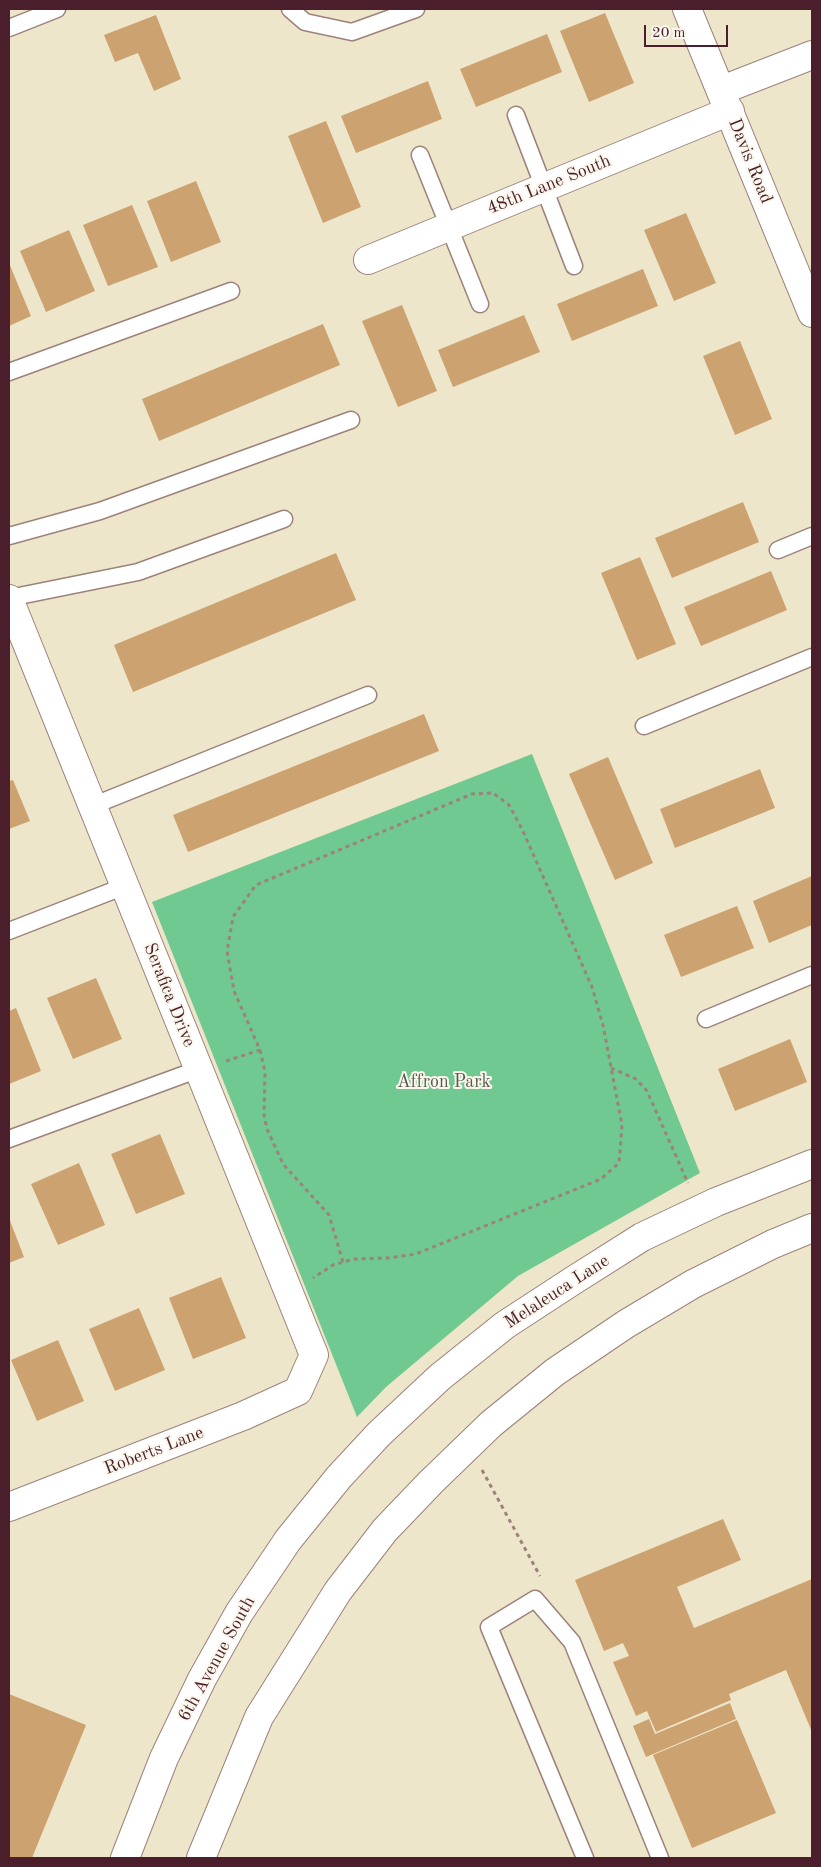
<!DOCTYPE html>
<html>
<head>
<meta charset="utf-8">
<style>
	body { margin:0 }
	#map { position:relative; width:821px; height:1867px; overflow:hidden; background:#eee6ca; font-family:"Old Standard TT",serif }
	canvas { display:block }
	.frame { position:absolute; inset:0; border:10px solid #4a1f2b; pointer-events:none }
	.scale { position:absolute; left:644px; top:25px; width:84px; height:22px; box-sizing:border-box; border:2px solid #4a1f2b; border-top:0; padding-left:6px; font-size:15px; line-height:18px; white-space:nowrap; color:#4a1f2b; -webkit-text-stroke:4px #fbf7ec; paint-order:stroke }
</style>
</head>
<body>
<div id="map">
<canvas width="821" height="1867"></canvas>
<div class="frame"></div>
<div class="scale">20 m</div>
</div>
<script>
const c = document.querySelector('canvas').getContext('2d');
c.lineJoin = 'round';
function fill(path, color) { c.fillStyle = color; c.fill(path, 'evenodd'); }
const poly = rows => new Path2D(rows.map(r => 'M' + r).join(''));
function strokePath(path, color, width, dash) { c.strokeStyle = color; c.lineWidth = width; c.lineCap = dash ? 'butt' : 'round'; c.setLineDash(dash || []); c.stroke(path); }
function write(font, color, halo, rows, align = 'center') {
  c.font = font + ' "Old Standard TT",serif'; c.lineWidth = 4; c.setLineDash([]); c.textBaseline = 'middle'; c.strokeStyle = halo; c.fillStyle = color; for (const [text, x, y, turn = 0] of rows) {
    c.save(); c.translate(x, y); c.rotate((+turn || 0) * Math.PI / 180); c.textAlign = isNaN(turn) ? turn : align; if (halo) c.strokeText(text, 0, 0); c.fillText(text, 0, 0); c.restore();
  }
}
fill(poly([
	[532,754,700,1173,518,1276,386,1387,357,1417,152,902]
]), '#70c990');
fill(poly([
	[605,13,634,83,589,102,560,31],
	[156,15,181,79,154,91,138,53,115,62,104,35],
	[547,34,562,72,476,107,460,69],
	[428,81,442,119,356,153,341,116],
	[326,121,361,207,323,223,288,136],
	[196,181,221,242,171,262,147,201],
	[132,205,158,267,108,286,83,225],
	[686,213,716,283,674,301,644,230],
	[69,230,95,291,46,312,20,251],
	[9,263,31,316,9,326],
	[643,269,658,306,572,341,557,304],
	[402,305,437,391,398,407,362,321],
	[524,315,540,352,453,387,438,350],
	[323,324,340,365,159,441,142,399],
	[740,341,772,419,735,435,703,356],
	[743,502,759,542,672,578,655,538],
	[336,553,356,600,133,692,114,645],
	[640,557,676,644,637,660,601,573],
	[771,571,787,610,701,646,684,607],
	[424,714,439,751,188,852,173,815],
	[608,757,653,863,615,880,569,774],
	[760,769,775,808,675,848,660,809],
	[13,780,30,821,9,829,9,781],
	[812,876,812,925,769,943,753,901],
	[737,906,754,948,681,977,664,935],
	[96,978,122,1039,73,1059,47,998],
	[16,1008,41,1071,9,1084,9,1011],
	[790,1039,807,1082,735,1111,718,1069],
	[160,1134,185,1194,136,1214,111,1154],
	[79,1163,105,1225,58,1245,31,1184],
	[9,1218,24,1257,9,1263],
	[221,1277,246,1338,193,1359,169,1298],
	[139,1308,165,1370,115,1391,89,1329],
	[58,1340,84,1401,37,1421,11,1360],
	[723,1519,741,1560,677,1587,694,1628,812,1579,812,1732,786,1670,729,1694,731,1700,656,1732,647,1711,636,1716,613,1662,629,1656,623,1643,604,1651,575,1580],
	[9,1694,86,1725,32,1858,9,1858],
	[730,1703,736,1719,646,1757,633,1726,649,1719,655,1734],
	[737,1720,776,1813,692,1848,653,1755]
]), '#cca270');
const service = poly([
	[290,9,305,22,352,32,416,9],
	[9,28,57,9],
	[516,115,574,266],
	[420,155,480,304],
	[9,372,231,291],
	[9,536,100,511,351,420],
	[778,550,812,536],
	[9,598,138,572,284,519],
	[644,726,812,657],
	[92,806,368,695],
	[9,931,125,886],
	[706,1019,812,975],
	[9,1139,199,1069],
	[585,1858,489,1627,535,1599,572,1642,660,1858]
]);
const minor = poly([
	[687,9,812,313],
	[722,90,812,55],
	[368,260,730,111],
	[9,599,314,1355,298,1391,243,1416,9,1507]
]);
const tertiary = poly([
	[125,1858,164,1758,202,1679,239,1613,288,1540,339,1477,379,1434,440,1377,505,1325,574,1280,642,1237,716,1202,812,1164],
	[201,1858,259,1717,338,1591,385,1530,431,1482,491,1424,555,1372,626,1324,693,1284,773,1244,812,1228]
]);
strokePath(service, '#9c827a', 19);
strokePath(minor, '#9c827a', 30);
strokePath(tertiary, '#9c827a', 30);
strokePath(poly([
	[260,1050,265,1072,264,1115,267,1129,283,1164,329,1215,343,1262],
	[226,1061,260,1050,234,991,227,951,233,917,256,885,472,794,493,793,509,805,522,829,592,987,603,1025,622,1125,619,1163,601,1179,416,1254,388,1258,354,1259,333,1265,313,1278],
	[611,1068,636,1079,647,1091,688,1183],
	[482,1470,540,1576]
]), '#9c827a', 3, [4, 4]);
strokePath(service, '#fff', 16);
strokePath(minor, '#fff', 28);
strokePath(tertiary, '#fff', 28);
write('18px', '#4a1f2b', '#fbf7ec', [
	["Davis Road",750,161,68],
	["48th Lane South",549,185,-22],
	["Serafica Drive",169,995,68],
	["Melaleuca Lane",557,1292,-33],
	["Roberts Lane",154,1451,-21],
	["6th Avenue South",217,1659,-61]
]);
write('18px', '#575a4e', '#fbf7ec', [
	["Affron Park",444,1082]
]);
</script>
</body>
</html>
